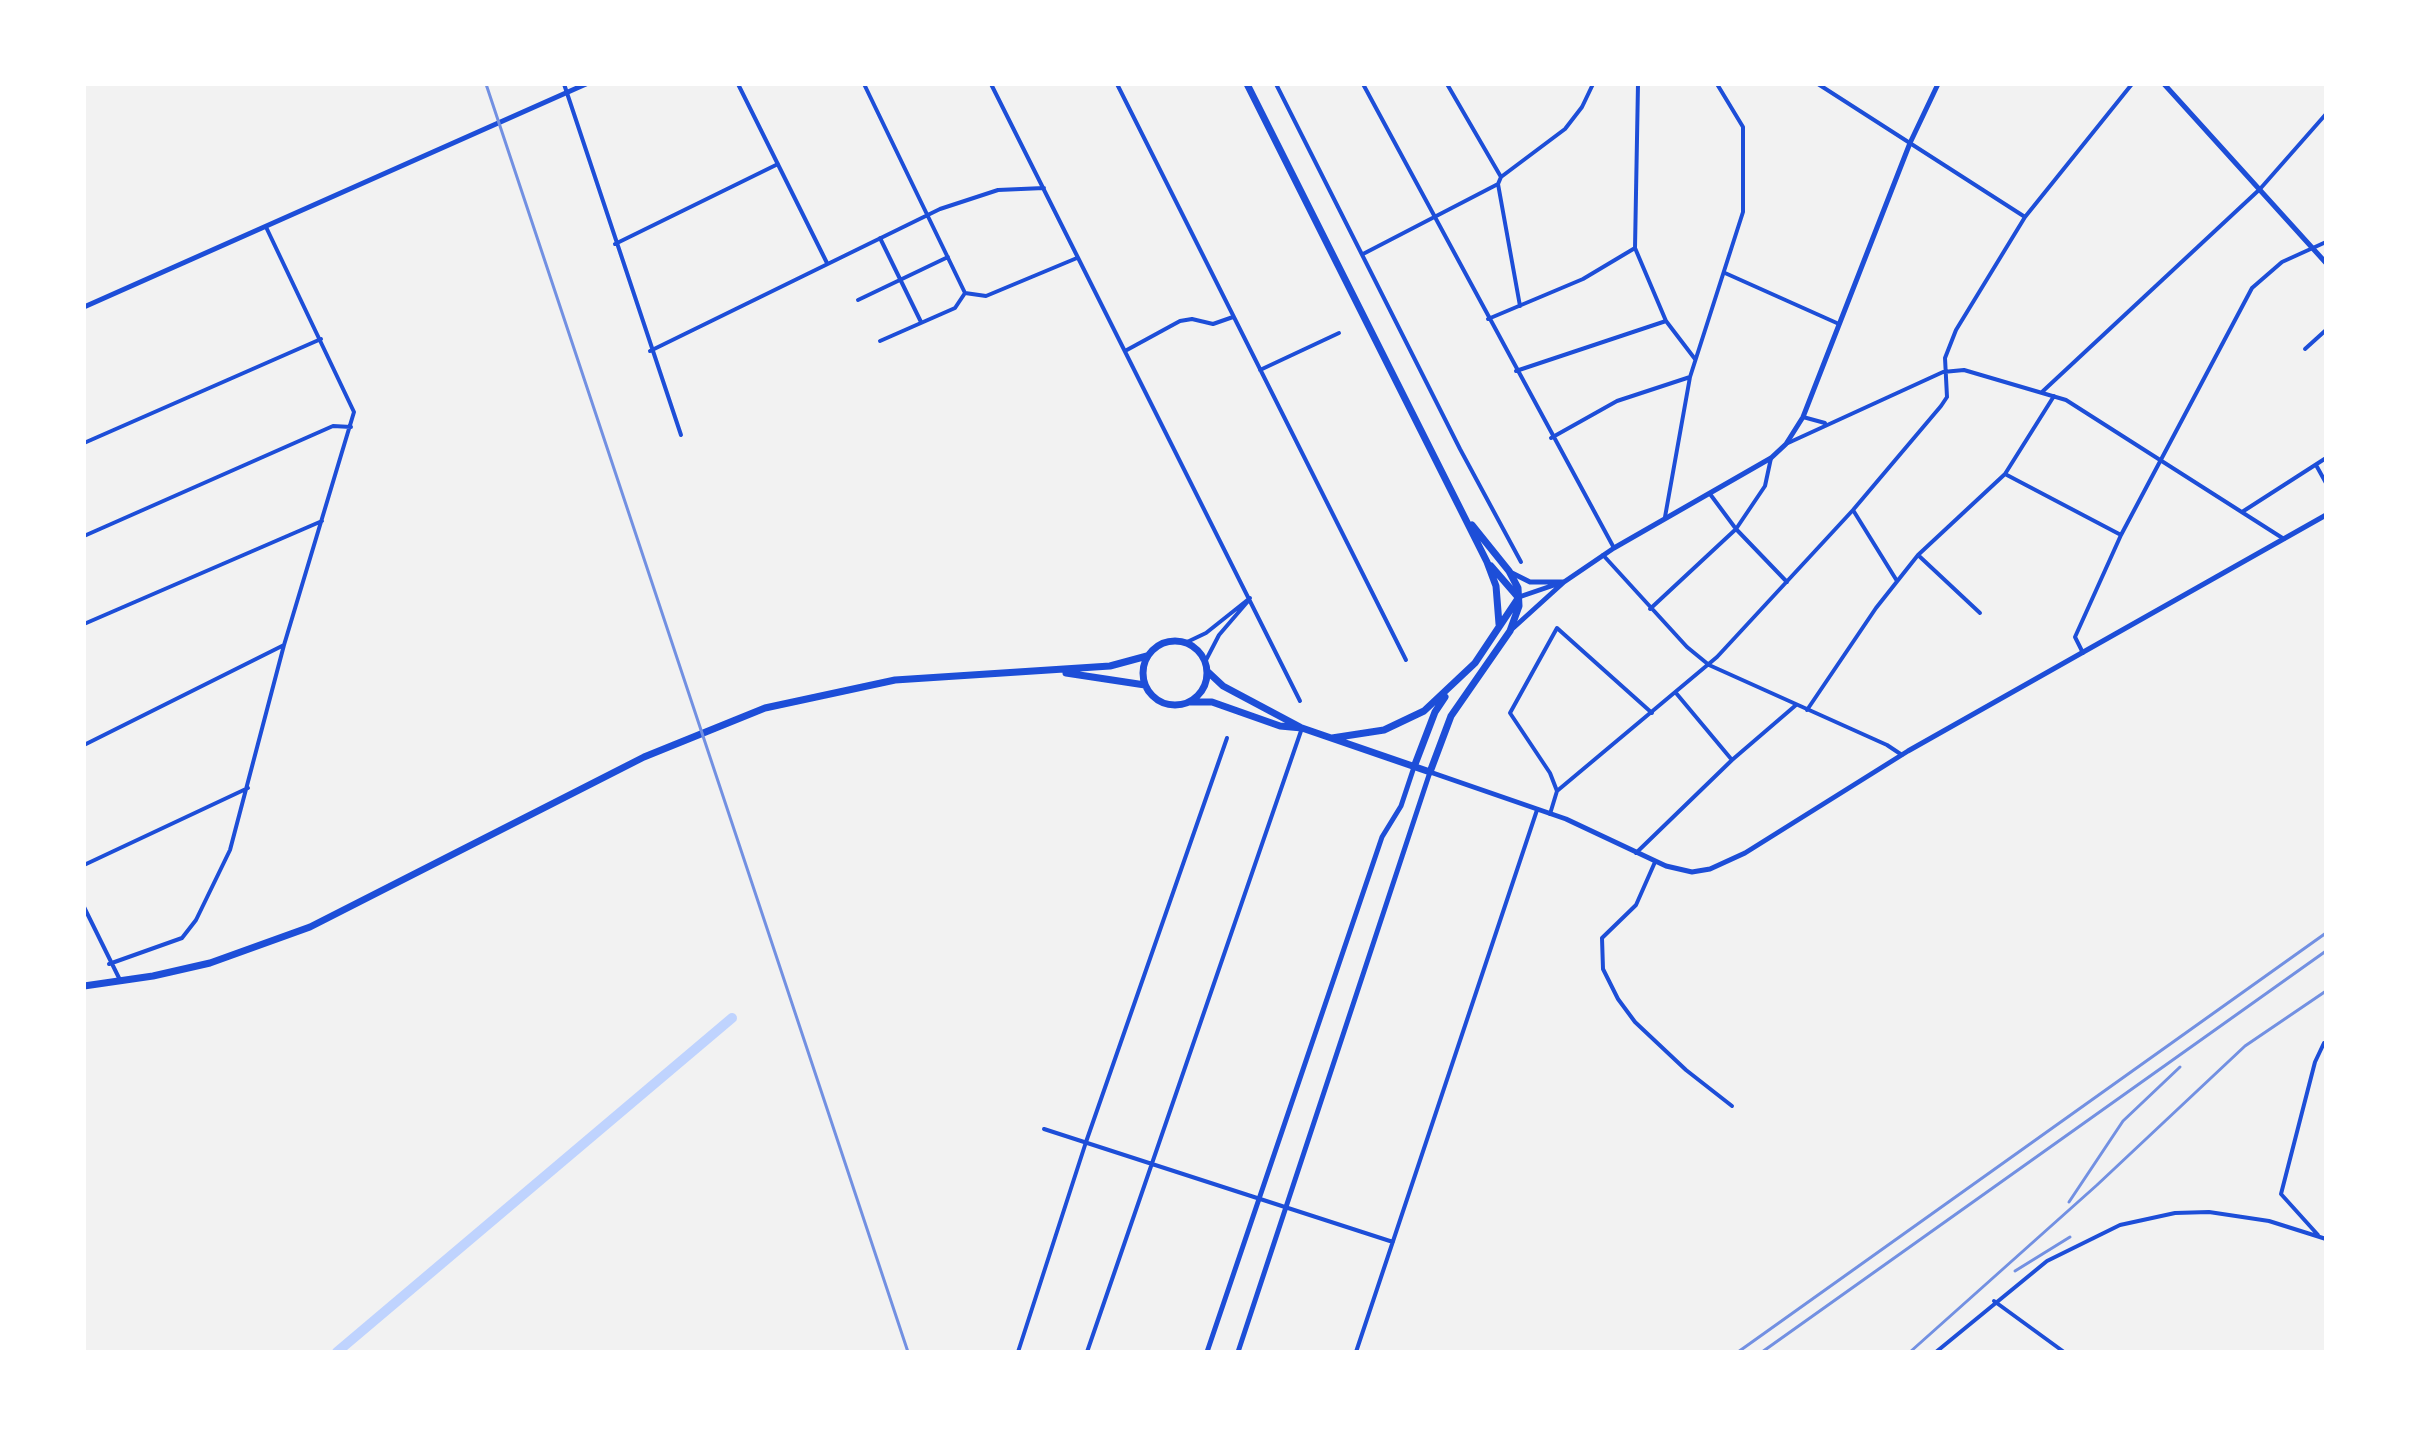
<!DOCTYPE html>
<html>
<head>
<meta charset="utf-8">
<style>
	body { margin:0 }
	#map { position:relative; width:2410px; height:1436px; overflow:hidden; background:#f2f2f2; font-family:Quicksand,sans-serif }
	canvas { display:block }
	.frame { position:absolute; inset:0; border:86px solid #fff; pointer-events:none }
</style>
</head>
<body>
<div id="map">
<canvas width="2410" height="1436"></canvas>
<div class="frame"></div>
</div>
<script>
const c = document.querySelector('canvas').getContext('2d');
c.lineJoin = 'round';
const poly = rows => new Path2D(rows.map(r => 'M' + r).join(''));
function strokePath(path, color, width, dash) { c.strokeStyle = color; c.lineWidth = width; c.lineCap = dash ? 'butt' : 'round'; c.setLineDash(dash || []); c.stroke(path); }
strokePath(poly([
	[337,1352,732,1018]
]), '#bfd3fe', 10);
strokePath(poly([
	[564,84,681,435],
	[738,84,827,263],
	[864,84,965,293,986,296,1077,258],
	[991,84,1300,701],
	[1117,84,1406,660],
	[1276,84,1460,449,1521,562],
	[1363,84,1614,548],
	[1447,84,1501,177],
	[1638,84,1635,248,1666,321,1695,359],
	[1818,84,2025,217],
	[1498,184,1520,306],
	[880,238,921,322],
	[615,244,778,164],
	[1363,254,1498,184,1501,177,1565,129,1582,107,1593,84],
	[1725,273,1839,324],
	[858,300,948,257],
	[1488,319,1583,279,1635,248],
	[880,341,955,308,965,293],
	[2305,349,2326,330],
	[650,351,940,209,998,190,1044,188],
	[1125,351,1180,321,1192,319,1213,324,1233,317],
	[1260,370,1339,333],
	[1516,371,1666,321],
	[2042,392,2260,189,2326,114],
	[1803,417,1825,423],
	[1551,438,1617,401,1690,377],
	[84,443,321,339],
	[1788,443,1943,372,1964,370,2066,400,2284,539],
	[2316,465,2326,483],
	[2005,474,2121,535],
	[1710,494,1736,529,1787,582],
	[1853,510,1897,581],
	[2242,512,2326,458],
	[1665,517,1690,377,1743,212,1743,127,1717,84],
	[84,536,333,426,351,427],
	[1603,555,1687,647,1709,665,1887,745,1902,755],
	[1918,555,1980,613],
	[1650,609,1736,529,1765,486,1771,458],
	[84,624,322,521],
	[1185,643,1206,633,1250,598],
	[2083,653,2075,637,2121,535,2252,288,2282,262,2326,242],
	[1205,662,1219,635,1249,600],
	[1676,693,1732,760],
	[1807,710,1876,608,1918,555,2005,474,2054,396],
	[84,745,284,645],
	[1557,791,1550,773,1510,713,1557,628,1652,713],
	[1550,814,1557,791,1717,657,1853,510,1941,406,1947,397,1945,358,1956,330,2025,217,2132,84],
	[1636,853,1732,760,1796,705],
	[1655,862,1636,905,1602,938,1603,969,1618,999,1635,1022,1686,1070,1732,1106],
	[84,865,248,788],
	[84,907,120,980],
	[109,964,182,938,196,920,230,850,284,645,354,412,266,227],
	[1044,1129,1393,1242],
	[2318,1235,2281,1194,2315,1062,2324,1043],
	[1994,1301,2064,1352],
	[1018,1352,1086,1142,1227,738],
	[1087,1352,1302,728],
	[1356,1352,1537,810],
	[1936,1352,2047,1261,2120,1225,2175,1213,2209,1212,2269,1221,2326,1239]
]), '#1d4ed8', 4);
strokePath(poly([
	[2164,84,2326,263],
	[84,307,586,84],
	[1512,573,1530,582,1563,582],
	[1519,597,1560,583],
	[1511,630,1564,582,1614,548,1771,458,1786,444,1803,417,1910,143,1938,84],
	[1207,1352,1382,837,1401,806,1414,767],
	[1238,1352,1430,772,1566,819,1666,866,1692,872,1710,869,1745,853,1908,751,2326,515]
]), '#1d4ed8', 5);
strokePath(poly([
	[1247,84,1487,562,1496,586,1499,624],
	[1491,566,1517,596],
	'1143 673a32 32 0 1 1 64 0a32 32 0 1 1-64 0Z',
	[1207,671,1223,686,1300,727],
	[1066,673,1145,685],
	[1189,702,1212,702,1280,726,1302,728,1430,772,1451,716,1510,631,1519,606,1518,588,1509,571,1472,525],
	[1332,738,1384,730,1424,711,1475,663,1519,597],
	[1414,767,1435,712,1445,697],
	[84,986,153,976,210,963,310,927,644,757,765,708,895,680,1110,666,1147,656]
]), '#1d4ed8', 7);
strokePath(poly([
	[486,84,908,1352],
	[2069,1202,2123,1121,2180,1067],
	[2015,1271,2070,1237],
	[1738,1352,2326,933],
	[1762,1352,2326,951],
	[1910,1352,2097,1185,2245,1046,2326,991]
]), '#7290e2', 3);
</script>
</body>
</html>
